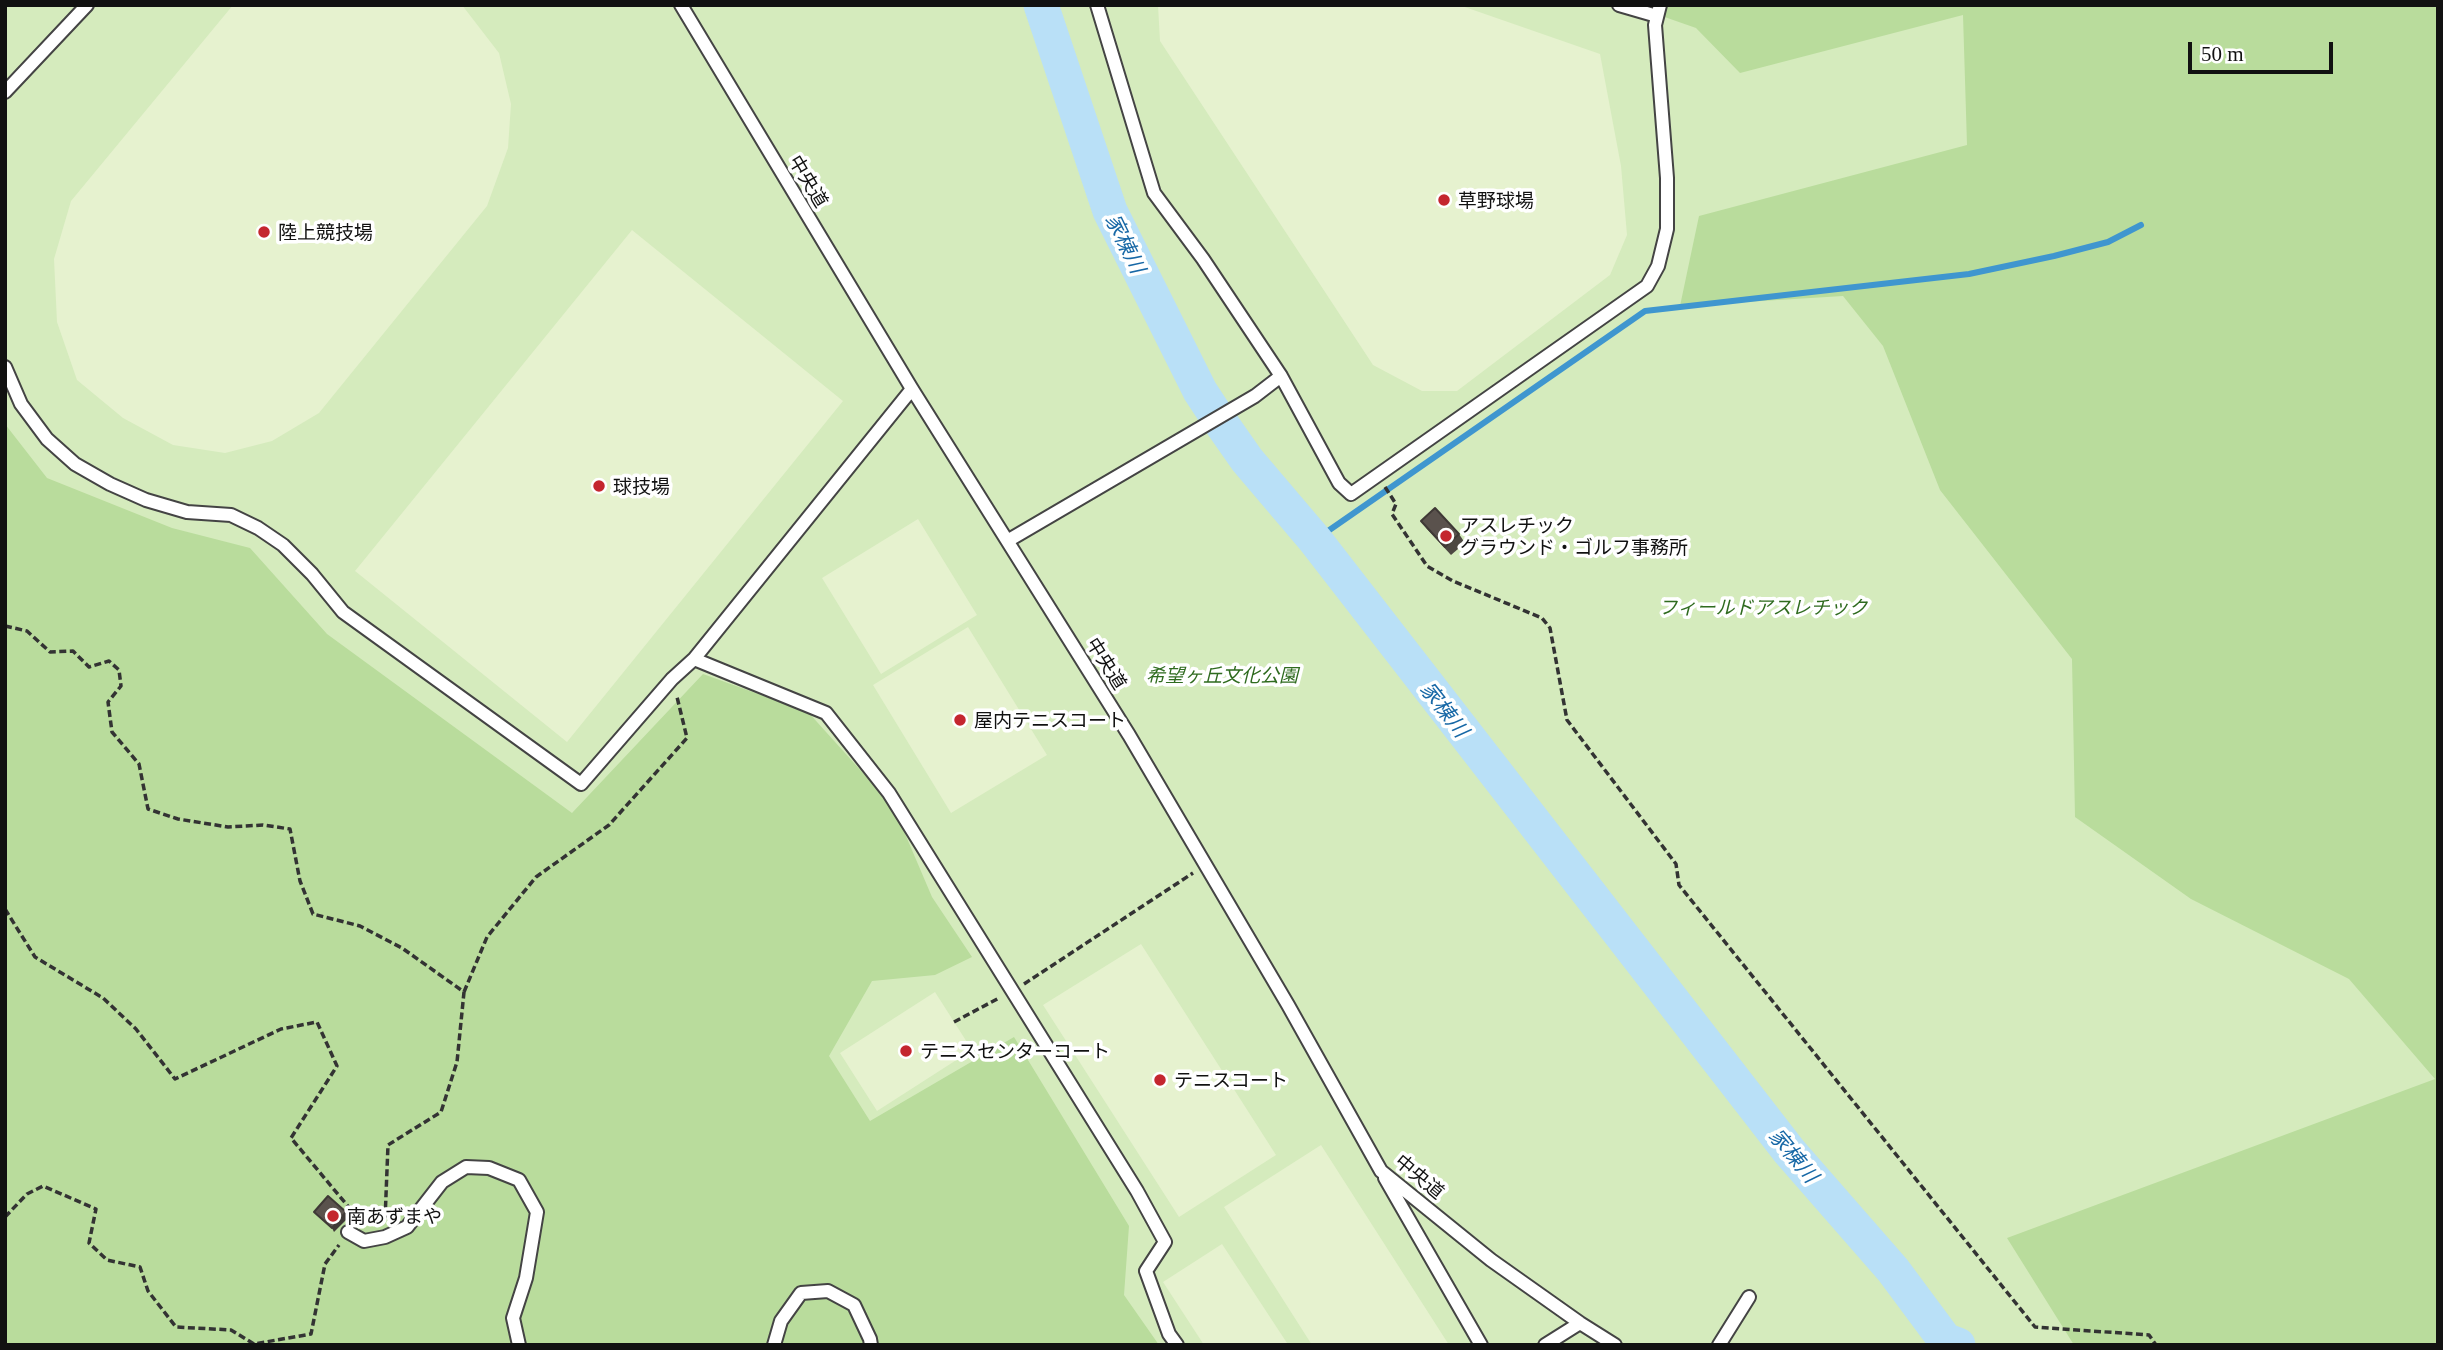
<!DOCTYPE html>
<html>
<head>
<meta charset="utf-8">
<style>
	body { margin:0 }
	#map { position:relative; width:2443px; height:1350px; overflow:hidden; background:#fffdf5; font-family:Georgia,serif }
	canvas { display:block }
	.frame { position:absolute; inset:0; border:7px solid #111; pointer-events:none }
	.scale { position:absolute; left:2188px; top:42px; width:145px; height:32px; box-sizing:border-box; border:4px solid #111; border-top:0; padding-left:9px; font-size:21px; line-height:24px; white-space:nowrap; color:#111; -webkit-text-stroke:5px #fff; paint-order:stroke }
</style>
</head>
<body>
<div id="map">
<canvas width="2443" height="1350"></canvas>
<div class="frame"></div>
<div class="scale">50 m</div>
</div>
<script>
const c = document.querySelector('canvas').getContext('2d');
c.lineJoin = 'round';
function fill(path, color) { c.fillStyle = color; c.fill(path, 'evenodd'); }
const poly = rows => new Path2D(rows.map(r => 'M' + r).join(''));
function strokePath(path, color, width, dash) { c.strokeStyle = color; c.lineWidth = width; c.lineCap = dash ? 'butt' : 'round'; c.setLineDash(dash || []); c.stroke(path); }
function write(font, color, halo, rows, align = 'center') {
  c.font = font + ' Georgia,"Noto Sans JP",serif'; c.lineWidth = 7; c.setLineDash([]); c.textBaseline = 'middle'; c.strokeStyle = halo; c.fillStyle = color; for (const [text, x, y, turn = 0] of rows) {
    c.save(); c.translate(x, y); c.rotate((+turn || 0) * Math.PI / 180); c.textAlign = isNaN(turn) ? turn : align; if (halo) c.strokeText(text, 0, 0); c.fillText(text, 0, 0); c.restore();
  }
}
fill(poly([
	[5,5,2438,5,2438,1345,5,1345]
]), '#d5ebbd');
fill(poly([
	[1607,5,2438,5,2438,1345,2074,1345,2007,1238,2435,1079,2349,979,2191,899,2075,817,2072,659,1940,490,1883,346,1843,296,1680,306,1699,216,1967,145,1963,15,1740,73,1696,28,1636,7],
	[5,424,47,478,172,528,250,548,327,634,572,813,703,674,808,712,881,793,903,829,932,897,972,957,935,975,872,981,829,1056,870,1121,1014,1037,1129,1226,1124,1295,1159,1345,5,1345]
]), '#b9dc9c');
fill(poly([
	[233,5,462,5,499,53,511,104,508,148,487,206,319,413,272,441,225,453,173,445,123,418,77,380,57,322,54,259,71,201],
	[1158,5,1459,5,1600,54,1621,166,1627,235,1610,275,1457,391,1422,391,1373,365,1160,41],
	[632,230,843,401,567,742,355,571],
	[918,519,977,615,881,674,822,578],
	[968,627,1047,755,951,813,873,685],
	[1141,944,1276,1155,1179,1217,1043,1005],
	[935,992,972,1050,877,1111,840,1053],
	[1321,1145,1449,1345,1312,1345,1224,1207],
	[1222,1244,1287,1343,1285,1345,1204,1345,1163,1282]
]), '#e6f2cf');
strokePath(poly([
	[1315,540,1645,311,1969,274,2054,256,2108,242,2141,225]
]), '#3f96cf', 6);
strokePath(poly([
	[1041,5,1110,211,1200,391,1219,420,1247,460,1315,540,1789,1151,1893,1270,1945,1340,1958,1345]
]), '#b9e0f7', 35);
const service = poly([
	[681,5,912,389,1129,735,1288,1005,1381,1171,1491,1260,1580,1323,1615,1345],
	[1097,5,1154,193,1203,259,1281,376],
	[1619,5,1657,16],
	[5,92,87,5],
	[5,367,21,404,47,439,75,464,110,484,146,500,187,512,231,515,258,528,283,545,312,574,343,612,581,784,672,679,694,659,826,713,889,793,1137,1191,1165,1242,1146,1271,1169,1334,1177,1345],
	[1009,540,1255,396,1281,376,1339,483,1351,494,1647,286,1658,266,1667,229,1667,178,1655,25,1660,5],
	[694,659,912,389],
	[1385,1178,1481,1345],
	[348,1232,364,1241,385,1237,407,1227,442,1182,466,1167,489,1168,519,1180,537,1212,526,1278,513,1318,519,1345],
	[774,1345,781,1321,801,1293,828,1291,854,1305,870,1339,871,1345],
	[1545,1345,1580,1323],
	[1719,1345,1749,1297]
]);
strokePath(service, '#444', 16);
strokePath(poly([
	[1385,487,1396,504,1392,514,1427,566,1453,581,1542,618,1550,628,1567,720,1676,864,1679,885,2035,1327,2149,1335,2156,1345],
	[5,626,27,631,50,652,73,651,89,667,109,661,119,670,121,686,108,702,112,732,139,764,148,809,178,819,228,827,263,825,290,829,300,881,313,914,360,926,402,948,464,992,457,1062,441,1112,388,1145,385,1220],
	[5,909,35,957,103,998,136,1029,175,1079,281,1029,317,1022,337,1066,291,1138,357,1217,354,1221],
	[1024,984,1193,873],
	[464,992,487,937,536,877,609,825,687,738,677,697],
	[954,1022,999,998],
	[5,1217,27,1194,43,1186,96,1209,89,1243,107,1260,140,1267,148,1291,176,1327,231,1330,254,1344,311,1334,325,1264,339,1245]
]), '#333', 3.5, [7, 3.5]);
strokePath(service, '#fff', 12);
fill(poly([
	[1421,521,1459,534,1465,543,1451,555,1427,529]
]), '#4d4742');
fill(poly([
	[346,1212,349,1217,334,1232,332,1228]
]), '#3f3936');
const building = poly([
	[1435,508,1459,534,1445,547,1421,521,1435,508],
	[328,1196,346,1212,332,1228,314,1212,328,1196]
]);
fill(building, '#5a524d');
strokePath(building, '#3f3936', 2);
for (const [x, y, r, color] of [
	[1444,200,7,"#c4262e"],
	[264,232,7,"#c4262e"],
	[599,486,7,"#c4262e"],
	[1446,536,7,"#c4262e"],
	[960,720,7,"#c4262e"],
	[906,1051,7,"#c4262e"],
	[1160,1080,7,"#c4262e"],
	[333,1216,7,"#c4262e"]
]) { const dot = new Path2D(); dot.arc(x, y, r, 0, 2 * Math.PI); c.fillStyle = color; c.fill(dot); strokePath(dot, '#fff', 2.5); }
write('19px', '#111', '#fff', [
	["中央道",809,181,59],
	["中央道",1107,663,58],
	["中央道",1420,1176,40]
]);
write('19px', '#111', '#fff', [
	["草野球場",1458,200],
	["陸上競技場",278,232],
	["球技場",613,486],
	["アスレチック",1460,525],
	["グラウンド・ゴルフ事務所",1460,547],
	["屋内テニスコート",974,720],
	["テニスセンターコート",920,1051],
	["テニスコート",1174,1080],
	["南あずまや",347,1216]
], 'left');
write('italic 19px', '#2f6b1f', '#fff', [
	["フィールドアスレチック",1763,607],
	["希望ヶ丘文化公園",1222,675]
]);
write('italic 21px', '#1768a6', '#fff', [
	["家棟川",1126,243,64],
	["家棟川",1445,709,52],
	["家棟川",1794,1155,50]
]);
</script>
</body>
</html>
